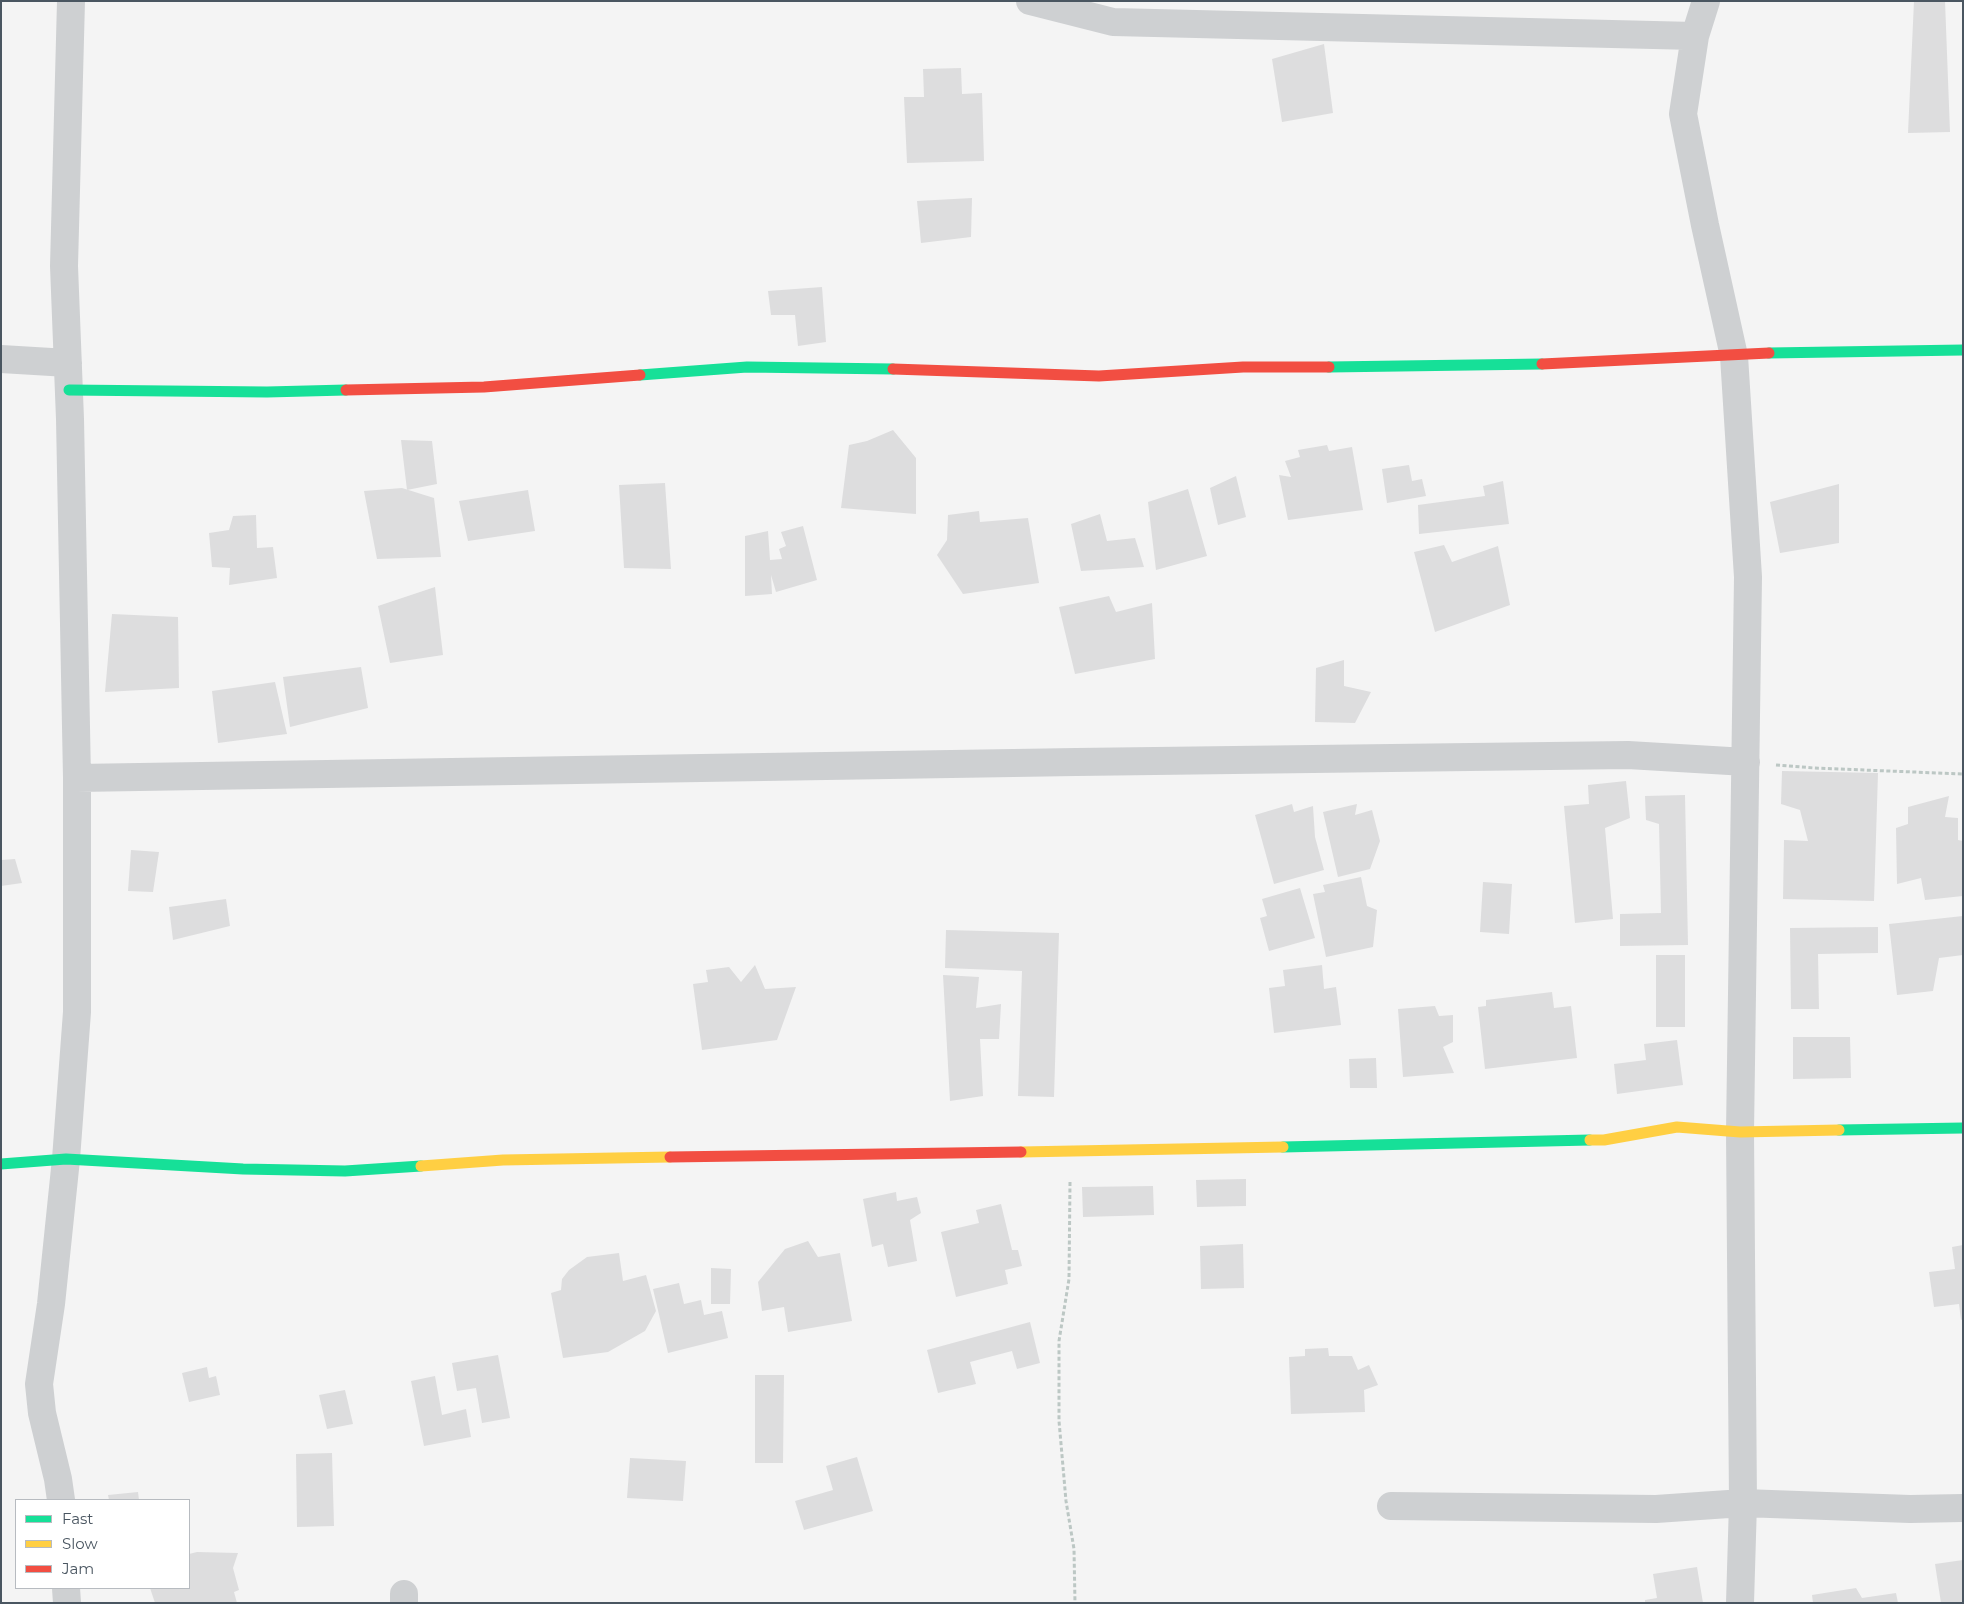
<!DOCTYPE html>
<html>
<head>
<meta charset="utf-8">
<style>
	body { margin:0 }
	#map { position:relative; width:1964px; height:1604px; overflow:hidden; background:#f4f4f4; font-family:Montserrat,sans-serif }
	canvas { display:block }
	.frame { position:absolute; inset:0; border:2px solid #4a5661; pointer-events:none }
	.legend { position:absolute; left:15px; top:1499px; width:175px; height:90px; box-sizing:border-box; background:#fff; border:1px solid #b7bbc0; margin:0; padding:6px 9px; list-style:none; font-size:15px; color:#4a5661 }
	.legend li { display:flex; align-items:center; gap:10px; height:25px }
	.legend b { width:25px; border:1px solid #b7bbc0 }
</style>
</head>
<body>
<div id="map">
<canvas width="1964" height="1604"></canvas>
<div class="frame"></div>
<ul class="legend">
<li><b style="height:6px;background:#16e098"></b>Fast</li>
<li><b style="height:6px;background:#ffcf43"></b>Slow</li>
<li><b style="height:6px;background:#f24e42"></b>Jam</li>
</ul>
</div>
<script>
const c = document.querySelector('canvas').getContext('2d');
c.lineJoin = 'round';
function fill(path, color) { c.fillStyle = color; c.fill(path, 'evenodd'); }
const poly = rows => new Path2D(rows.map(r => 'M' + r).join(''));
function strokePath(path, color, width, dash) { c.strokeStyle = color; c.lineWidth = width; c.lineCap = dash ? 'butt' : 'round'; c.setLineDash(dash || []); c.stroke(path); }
fill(poly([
	[1914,1,1945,1,1950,132,1908,133],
	[1324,44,1333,113,1282,122,1272,59],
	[961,68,962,94,982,93,984,161,907,163,904,97,924,97,923,69],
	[972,198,971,237,921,243,917,201],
	[822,287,826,342,798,346,795,315,771,315,768,291],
	[893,430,916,458,916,514,841,508,849,445,867,441],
	[401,440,432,441,437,484,407,490],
	[1327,445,1329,451,1352,447,1363,510,1288,520,1279,475,1291,477,1285,461,1300,457,1298,450],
	[1409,465,1412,481,1422,479,1426,496,1387,503,1382,469],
	[1236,476,1246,517,1218,525,1210,488],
	[1503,481,1509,524,1419,534,1418,505,1485,496,1483,486],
	[665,483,671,569,624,568,619,485],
	[1839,484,1839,543,1780,553,1770,502],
	[402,488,434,498,441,557,377,559,364,491],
	[1188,489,1207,556,1156,570,1148,502],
	[528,490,535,531,468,541,459,501],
	[979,511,980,522,1028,518,1039,583,963,594,937,555,947,540,948,515],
	[1100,514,1107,541,1135,538,1144,567,1081,571,1071,524],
	[256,515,257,548,273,547,277,578,229,585,230,568,212,567,209,533,229,530,233,516],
	[803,526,817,580,776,592,771,575,772,594,745,596,745,536,768,531,770,560,782,559,779,549,786,546,781,532],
	[1444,545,1452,562,1498,546,1510,605,1435,632,1414,552],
	[435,587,443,655,390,663,378,606],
	[1109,596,1116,612,1152,603,1155,659,1075,674,1059,607],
	[112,614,178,617,179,688,105,692],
	[1344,660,1344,686,1371,692,1355,723,1315,722,1316,668],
	[361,667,368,708,290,727,283,677],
	[275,682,287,734,218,743,212,691],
	[1782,771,1878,773,1874,901,1783,899,1784,840,1808,841,1800,810,1781,804],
	[1626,781,1630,818,1605,828,1613,919,1575,923,1564,806,1589,804,1588,785],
	[1685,795,1688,945,1620,946,1620,914,1661,913,1659,824,1646,820,1645,796],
	[1949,796,1945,817,1958,818,1958,840,1963,841,1963,896,1925,900,1921,878,1897,884,1896,828,1908,824,1908,807],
	[1292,804,1294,812,1313,806,1315,837,1324,870,1274,884,1255,815],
	[1357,804,1355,815,1372,810,1380,841,1370,869,1338,877,1323,812],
	[131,850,159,852,153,892,128,891],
	[15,859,22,883,1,886,1,860],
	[1361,877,1367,906,1377,910,1373,947,1326,957,1313,894,1325,892,1323,885],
	[1483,882,1512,884,1509,934,1480,932],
	[1300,888,1315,938,1269,951,1260,918,1267,916,1262,899],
	[226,899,230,926,173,940,169,907],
	[1963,916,1963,955,1939,958,1933,991,1897,995,1889,924],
	[1878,927,1878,953,1818,954,1819,1009,1791,1009,1790,928],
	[946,930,1059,933,1054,1097,1018,1096,1022,971,945,968],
	[1656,955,1685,955,1685,1027,1656,1027],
	[755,965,765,989,796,987,777,1040,702,1050,693,984,708,982,706,970,729,967,741,982],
	[1322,965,1324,989,1336,987,1341,1025,1274,1033,1269,988,1285,986,1283,970],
	[943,975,979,977,976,1008,1001,1004,999,1039,980,1039,983,1096,950,1101],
	[1552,992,1554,1008,1571,1006,1577,1058,1485,1069,1478,1007,1486,1006,1486,1000],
	[1435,1006,1439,1016,1453,1015,1453,1042,1443,1047,1454,1073,1403,1077,1398,1009],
	[1793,1037,1850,1037,1851,1078,1793,1079],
	[1677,1040,1683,1085,1617,1094,1614,1064,1646,1060,1644,1044],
	[1376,1058,1377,1088,1350,1088,1349,1059],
	[1246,1179,1246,1206,1197,1207,1196,1180],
	[1153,1186,1154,1215,1083,1217,1082,1187],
	[896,1192,897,1201,917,1197,921,1213,910,1220,917,1261,888,1267,883,1244,872,1247,863,1199],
	[1001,1204,1012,1250,1018,1250,1022,1266,1005,1270,1008,1284,956,1297,941,1232,979,1223,976,1210],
	[808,1241,818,1257,840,1253,852,1321,788,1332,784,1307,762,1311,758,1282,785,1249],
	[1243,1244,1244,1288,1201,1289,1200,1246],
	[1963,1245,1963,1319,1961,1320,1959,1304,1934,1307,1929,1272,1955,1269,1952,1247],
	[619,1253,623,1281,646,1275,656,1311,645,1331,608,1352,563,1358,551,1293,561,1290,562,1279,569,1270,587,1257],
	[711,1268,731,1269,730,1304,711,1304],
	[679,1283,684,1304,701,1300,704,1315,722,1311,728,1338,668,1353,653,1289],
	[1030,1322,1040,1363,1017,1369,1012,1351,970,1362,976,1384,938,1393,927,1350],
	[1328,1348,1329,1356,1352,1356,1358,1370,1369,1365,1378,1385,1364,1390,1365,1412,1291,1414,1289,1357,1305,1356,1305,1349],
	[498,1355,510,1418,482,1423,476,1388,457,1391,452,1363],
	[207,1367,209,1378,216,1376,220,1395,189,1402,182,1373],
	[755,1375,784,1375,783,1463,755,1463],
	[435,1376,442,1415,466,1409,471,1437,424,1446,411,1381],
	[345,1390,353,1424,327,1429,319,1395],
	[332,1453,334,1526,297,1527,296,1454],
	[857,1457,873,1511,804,1530,795,1501,833,1490,826,1466],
	[630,1458,686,1461,683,1501,627,1498],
	[138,1492,139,1500,109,1500,108,1495],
	[197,1552,238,1553,233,1568,239,1590,234,1592,237,1603,155,1603,150,1588,189,1588,189,1554],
	[1963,1560,1963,1603,1941,1603,1935,1564],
	[1697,1567,1703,1603,1645,1603,1645,1600,1657,1598,1653,1574],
	[1856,1588,1862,1598,1896,1593,1898,1603,1813,1603,1812,1595]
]), '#ddddde');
strokePath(poly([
	[1776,765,1814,768,1963,774],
	[1070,1182,1069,1279,1059,1341,1059,1421,1066,1501,1074,1549,1075,1603]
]), '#bcc7c4', 3, [4, 2.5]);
strokePath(poly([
	[1030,1,1113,22,1695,36],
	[1706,1,1695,36,1683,114,1705,225,1734,356,1748,577,1740,1132,1743,1503,1740,1603],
	[1,359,68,363],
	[77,778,1076,762,1628,755,1746,762],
	[61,1500,58,1479,42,1413,39,1384,51,1304,66,1159,77,1012,77,778,70,419,64,266,71,1],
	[1391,1506,1656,1509,1743,1503,1910,1509,1963,1508],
	[66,1588,67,1603],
	[404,1603,404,1594]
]), '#ced0d2', 28);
strokePath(poly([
	[1769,353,1963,350],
	[1329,367,1542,364],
	[640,375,747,367,893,369],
	[69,390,267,392,346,390],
	[1839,1130,1963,1128],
	[1283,1147,1590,1140],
	[1,1164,66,1159,243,1169,345,1171,421,1166]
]), '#16e098', 11);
strokePath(poly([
	[1590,1140,1604,1140,1677,1127,1740,1132,1839,1130],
	[1021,1152,1283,1147],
	[421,1166,503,1160,670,1157]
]), '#ffcf43', 11);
strokePath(poly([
	[1542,364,1769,353],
	[893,369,1099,376,1243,367,1329,367],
	[346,390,484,387,640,375],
	[670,1157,1021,1152]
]), '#f24e42', 11);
</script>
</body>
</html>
